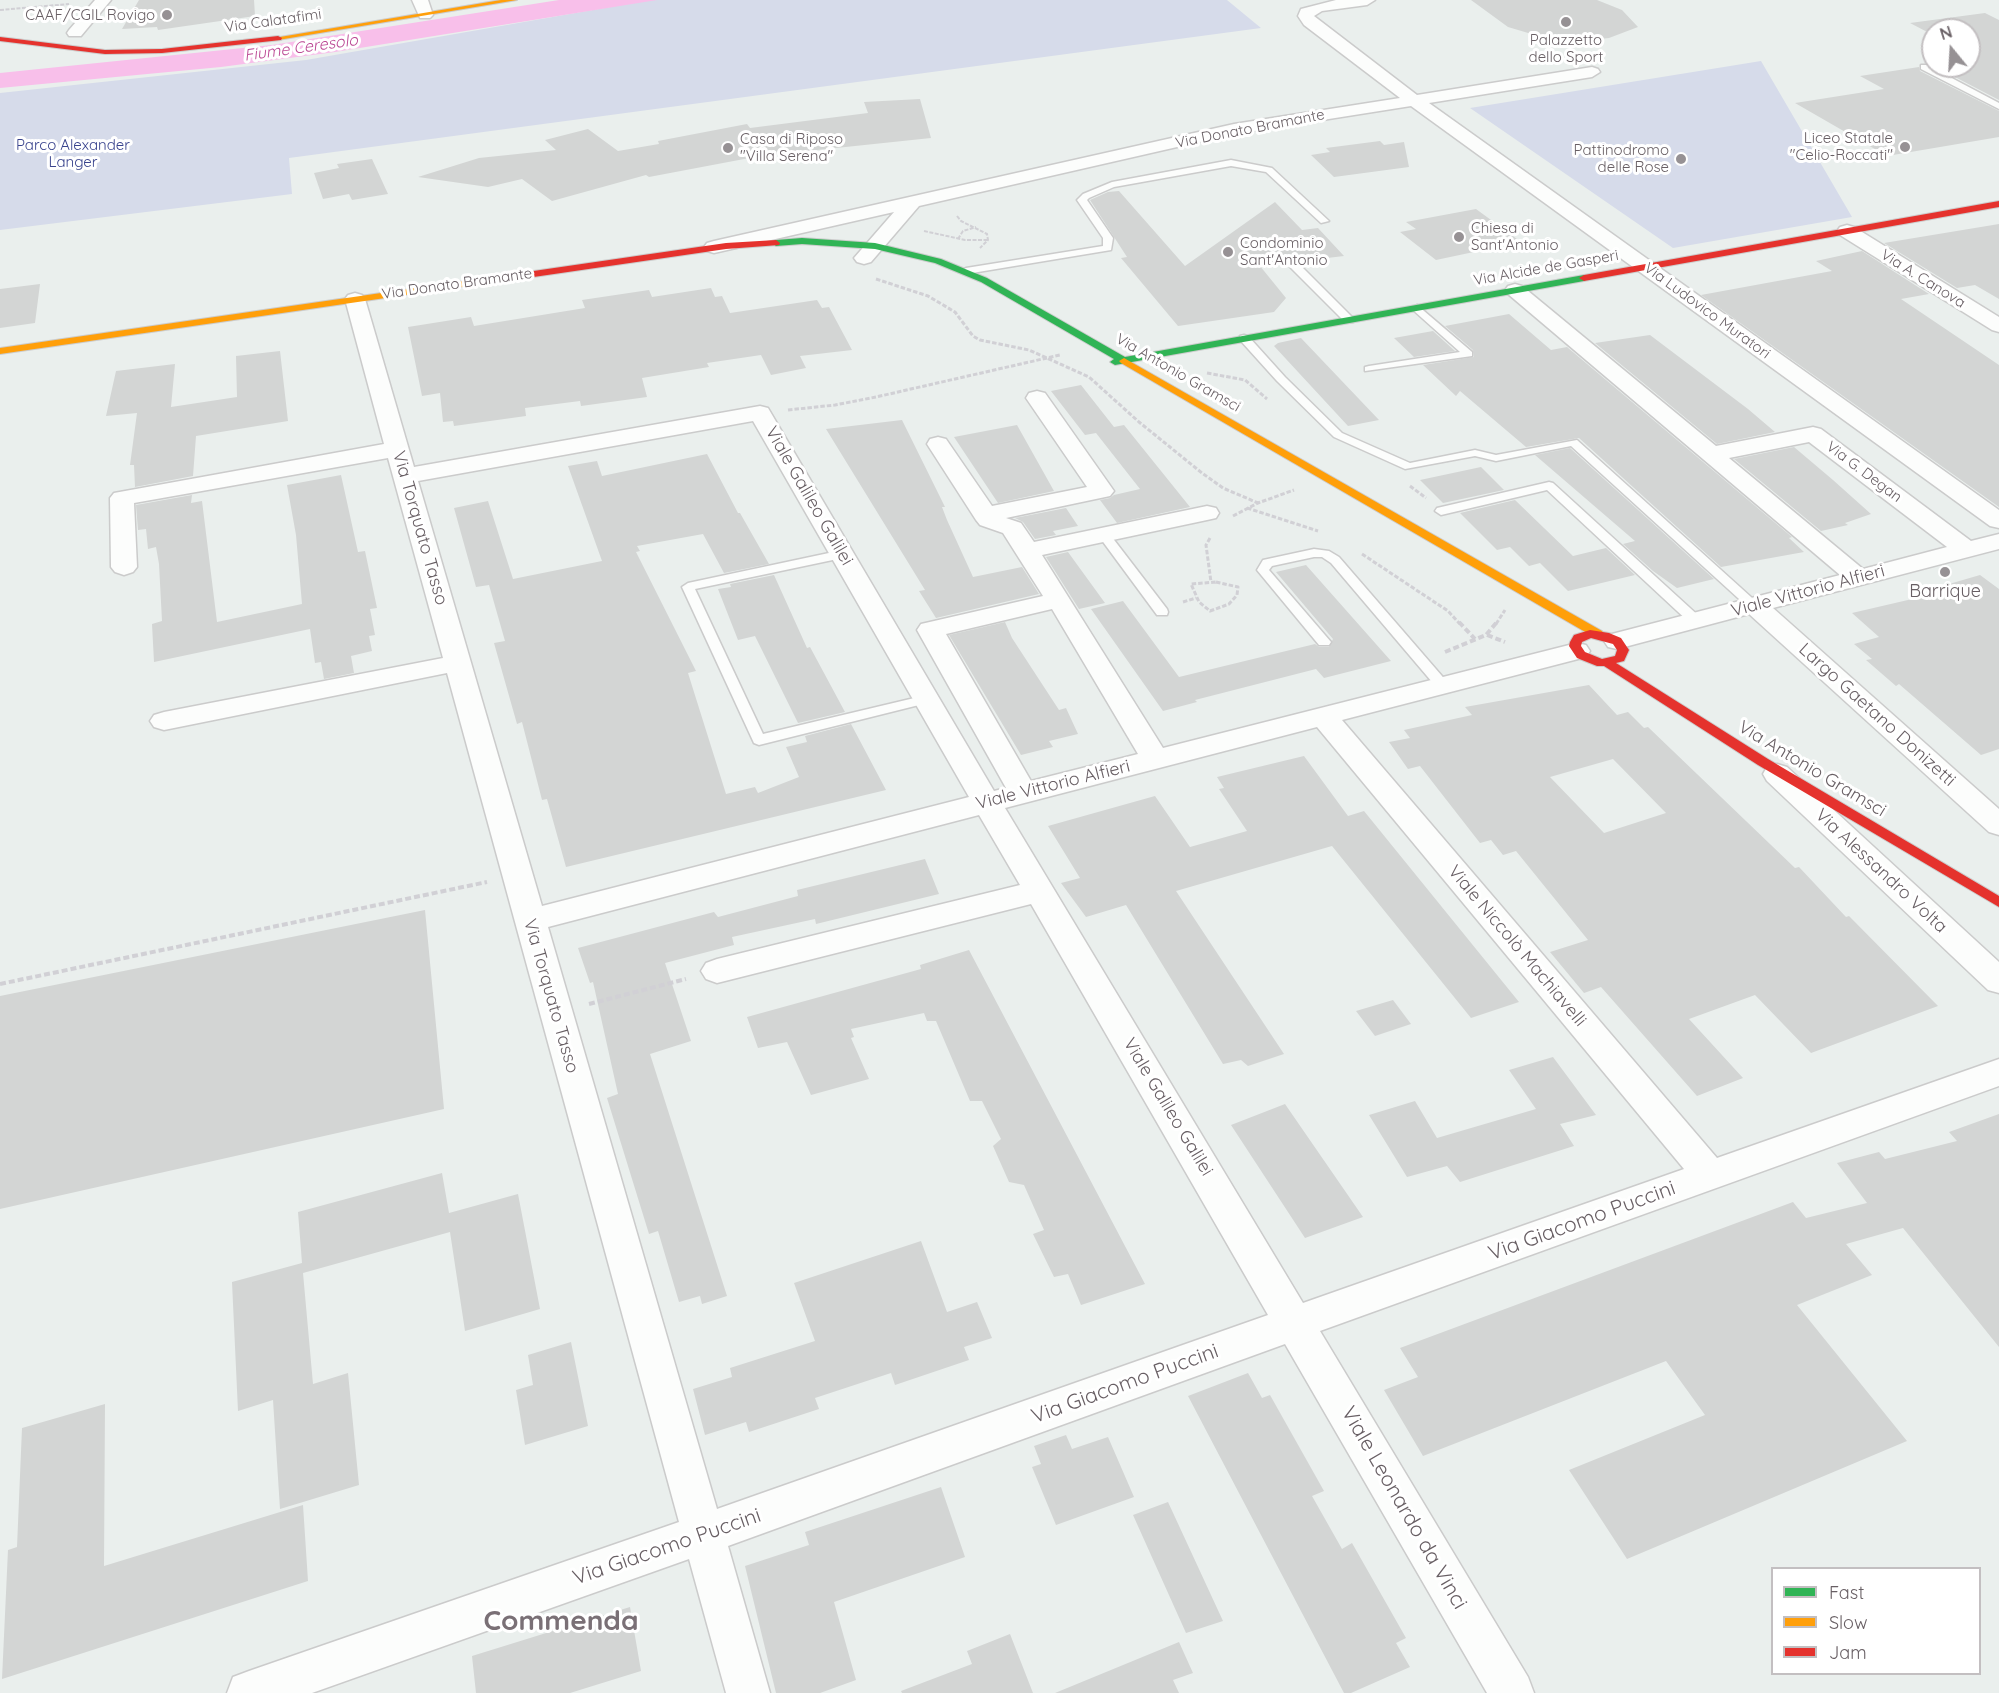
<!DOCTYPE html>
<html>
<head>
<meta charset="utf-8">
<style>
	body { margin:0 }
	#map { position:relative; width:1999px; height:1693px; overflow:hidden; background:#eaefed; font-family:Quicksand,sans-serif }
	canvas { display:block }
	.legend { position:absolute; left:1771px; top:1567px; width:210px; height:108px; box-sizing:border-box; background:#fff; border:2px solid #c3bfc1; margin:0; padding:8px 10px; list-style:none; font-size:18px; color:#685f64 }
	.legend li { display:flex; align-items:center; gap:12px; height:30px }
	.legend b { width:30px; border:2px solid #c3bfc1 }
	.north { position:absolute; left:1921px; top:18px; width:60px; height:60px; box-sizing:border-box; background:#fff; border:2px solid #c3bfc1; border-radius:50%; rotate:342deg; font-size:16px; font-weight:700; line-height:24px; text-align:center; color:#685f64 }
	.north::after { content:''; display:block; margin:auto; width:21px; height:27px; background:#969194; clip-path:polygon(50% 0,100% 100%,50% 72%,0 100%) }
</style>
</head>
<body>
<div id="map">
<canvas width="1999" height="1693"></canvas>
<ul class="legend">
<li><b style="height:8px;background:#30b455"></b>Fast</li>
<li><b style="height:8px;background:#ff9f0a"></b>Slow</li>
<li><b style="height:8px;background:#e5322d"></b>Jam</li>
</ul>
<div class="north">N</div>
</div>
<script>
const c = document.querySelector('canvas').getContext('2d');
c.lineJoin = 'round';
function fill(path, color) { c.fillStyle = color; c.fill(path, 'evenodd'); }
const poly = rows => new Path2D(rows.map(r => 'M' + r).join(''));
function strokePath(path, color, width, dash) { c.strokeStyle = color; c.lineWidth = width; c.lineCap = dash ? 'butt' : 'round'; c.setLineDash(dash || []); c.stroke(path); }
function write(font, color, halo, rows, align = 'center') {
  c.font = font + ' Quicksand,sans-serif'; c.lineWidth = 6; c.setLineDash([]); c.textBaseline = 'middle'; c.strokeStyle = halo; c.fillStyle = color; for (const [text, x, y, turn = 0] of rows) {
    c.save(); c.translate(x, y); c.rotate((+turn || 0) * Math.PI / 180); c.textAlign = isNaN(turn) ? turn : align; if (halo) c.strokeText(text, 0, 0); c.fillText(text, 0, 0); c.restore();
  }
}
fill(poly([
	[650,0,1227,0,1261,28,289,158,292,194,0,230,0,93,306,60],
	[1761,61,1852,217,1673,248,1470,108]
]), '#d6dbea');
fill(poly([
	[559,0,657,0,335,52,221,67,0,88,0,73,272,45]
]), '#f8bfea');
fill(poly([
	[139,0,254,0,255,16,158,30,157,27,122,29],
	[1471,0,1597,0,1622,10,1638,27,1609,38,1590,40,1545,38,1508,27],
	[1985,13,1999,20,1999,100,1934,66,1969,66,1969,59,1978,58,1969,53,1969,30,1933,30,1933,35,1910,23],
	[1919,67,1920,71,1999,111,1999,137,1887,156,1795,103,1884,89,1860,76],
	[920,99,931,138,760,156,649,177,646,175,552,201,522,179,488,187,418,177,479,158,556,150,545,140,588,129,618,151,659,144,658,141,747,124,750,128,868,113,864,102],
	[1380,141,1384,145,1404,142,1409,167,1334,177,1311,155,1330,152,1326,148],
	[372,159,388,194,352,200,349,194,323,199,314,173,339,168,337,164],
	[1119,191,1185,266,1275,202,1302,230,1318,228,1344,256,1260,266,1286,298,1274,312,1178,326,1121,258,1127,257,1090,200,1108,192],
	[1476,209,1521,242,1436,260,1400,232,1416,229,1406,222],
	[1999,224,1999,299,1975,285,1957,288,1884,243],
	[1862,251,1929,294,1901,299,1999,365,1999,507,1701,295,1832,271,1816,261],
	[40,284,35,323,0,328,0,289],
	[711,288,715,297,722,296,730,313,817,300,822,308,829,307,852,350,800,356,806,368,771,375,761,355,707,363,709,367,642,378,647,397,581,406,580,401,525,408,526,416,454,426,453,421,443,422,440,393,422,396,408,327,471,317,474,326,585,308,582,300,649,290,652,297],
	[1509,314,1551,350,1567,347,1792,537,1789,538,1804,552,1721,567,1579,438,1526,447,1460,391,1456,396,1423,365,1474,357,1473,350,1445,326],
	[1433,331,1455,351,1414,357,1394,338],
	[1650,335,1748,409,1775,432,1717,444,1595,343],
	[1301,338,1379,420,1348,426,1274,346,1278,343],
	[280,351,288,421,196,436,193,476,135,487,134,465,130,465,137,413,106,416,116,371,175,364,171,407,237,397,236,356],
	[1081,385,1114,427,1124,425,1190,507,1117,523,1100,500,1110,498,1114,495,1140,489,1096,433,1085,435,1051,391],
	[902,420,945,507,942,507,947,520,973,577,1022,567,1039,594,936,618,919,591,925,590,826,429],
	[1017,425,1054,491,998,503,954,437],
	[1794,447,1833,480,1871,514,1845,523,1848,525,1821,531,1734,459],
	[1570,448,1714,579,1677,588,1653,571,1623,544,1635,541,1535,455],
	[707,454,738,513,740,513,769,564,724,573,703,534,637,546,640,551,636,552,696,671,688,673,726,794,755,787,758,793,799,777,786,747,807,742,805,736,851,724,886,790,566,867,547,799,542,800,522,722,517,724,494,643,505,641,489,585,476,587,454,508,488,501,513,579,602,561,568,466,597,461,602,476],
	[1481,467,1504,490,1443,503,1420,480],
	[341,475,358,552,365,551,377,608,370,609,375,635,369,636,372,651,351,656,354,673,324,679,321,662,315,663,310,629,154,662,152,624,162,621,159,564,156,547,148,549,146,529,138,530,136,505,192,495,191,503,202,501,217,622,302,604,296,535,287,485],
	[1515,500,1573,556,1606,548,1635,575,1568,591,1540,563,1529,566,1510,547,1497,550,1460,513],
	[1066,508,1078,526,1053,531,1056,535,1035,539,1023,522,1015,518],
	[1068,552,1105,603,1079,609,1046,557],
	[1306,565,1391,661,1324,678,1316,669,1195,700,1197,702,1163,711,1091,609,1123,601,1179,677,1315,644,1319,647,1329,647,1333,639,1276,572],
	[774,575,807,648,810,647,845,712,798,723,755,636,738,640,718,589,731,587,730,584],
	[1980,575,1999,589,1999,749,1981,755,1899,684,1896,686,1866,660,1872,659,1854,644,1879,637,1852,613,1938,593,1932,589],
	[1005,622,1012,638,1059,710,1066,708,1078,734,1049,741,1053,747,1021,755,949,635],
	[1589,685,1617,715,1628,712,1644,728,1648,727,1795,868,1799,867,1846,917,1849,916,1938,1006,1811,1053,1755,995,1689,1019,1743,1078,1697,1096,1601,987,1584,993,1550,952,1588,940,1516,851,1503,855,1491,840,1480,843,1420,766,1408,769,1389,742,1410,738,1404,730,1472,715,1465,707],
	[1613,759,1666,813,1604,833,1550,777],
	[1304,756,1348,816,1364,811,1519,1002,1471,1018,1332,846,1176,891,1284,1054,1248,1066,1241,1060,1223,1064,1126,905,1086,917,1061,883,1080,878,1048,826,1155,796,1190,847,1247,831,1219,789,1224,788,1217,777],
	[925,859,939,894,816,924,815,919,732,937,734,945,665,963,691,1041,650,1054,727,1296,702,1304,700,1296,679,1302,658,1231,649,1234,607,1098,618,1094,593,982,590,983,578,948,714,912,718,917,798,896,797,890],
	[425,910,444,1109,0,1209,0,996],
	[969,950,1145,1284,1081,1305,1068,1274,1054,1277,1033,1234,1044,1230,1024,1185,1009,1182,993,1146,1001,1139,982,1101,970,1101,936,1021,927,1021,924,1013,851,1029,854,1037,851,1038,869,1079,811,1095,787,1042,758,1048,747,1017,921,969,920,965],
	[1393,1000,1411,1024,1375,1036,1356,1011],
	[1553,1057,1596,1115,1560,1124,1574,1146,1460,1182,1447,1166,1407,1177,1369,1115,1415,1101,1437,1138,1536,1109,1509,1070],
	[1285,1104,1363,1217,1305,1238,1231,1125],
	[1999,1114,1999,1347,1903,1228,1846,1244,1872,1275,1797,1305,1907,1441,1627,1559,1569,1470,1705,1415,1666,1361,1423,1456,1384,1390,1418,1377,1400,1348,1793,1202,1806,1218,1867,1203,1837,1163,1879,1152,1885,1159,1957,1141,1949,1132],
	[442,1173,449,1213,518,1194,540,1309,465,1331,450,1232,303,1273,313,1384,348,1373,359,1485,280,1509,273,1400,238,1411,232,1282,302,1263,298,1212],
	[921,1241,947,1312,977,1302,992,1338,964,1347,969,1360,895,1385,891,1373,815,1398,819,1409,749,1432,746,1422,705,1435,693,1389,732,1377,730,1368,815,1341,794,1283],
	[571,1342,588,1426,525,1445,516,1390,533,1385,528,1355],
	[1248,1373,1262,1398,1270,1395,1324,1491,1312,1496,1342,1549,1352,1543,1406,1638,1396,1643,1410,1667,1351,1693,1344,1693,1188,1396],
	[105,1404,104,1566,303,1505,308,1581,2,1679,8,1550,17,1547,22,1428],
	[1066,1435,1072,1449,1108,1437,1134,1497,1056,1525,1032,1467,1041,1464,1034,1446],
	[941,1487,965,1557,834,1602,856,1680,820,1693,776,1693,745,1566,809,1545,805,1532],
	[1168,1502,1223,1621,1186,1633,1133,1515],
	[630,1607,641,1671,570,1693,476,1693,472,1656],
	[1010,1634,1033,1693,902,1693,901,1691,972,1664,967,1651],
	[1179,1642,1193,1673,1173,1680,1179,1693,1055,1693]
]), '#d3d5d4');
const lane = poly([
	[1921,65,1927,65,1999,103,1999,109,1921,69,1921,65],
	[1231,160,1272,168,1329,221,1321,223,1266,172,1231,166,1114,187,1089,198,1087,200,1113,238,1111,250,966,274,961,271,966,268,1103,246,1103,238,1077,200,1083,194,1112,182,1231,160],
	[1290,263,1298,263,1353,318,1353,322,1345,322,1290,267,1290,263],
	[1417,305,1472,352,1472,356,1365,371,1365,367,1369,366,1460,352,1413,310,1412,308,1417,305],
	[1244,335,1248,336,1285,377,1342,433,1410,463,1475,450,1496,455,1577,440,1761,606,1755,610,1750,609,1571,446,1496,461,1475,456,1405,469,1334,437,1277,381,1240,340,1240,336,1244,335],
	[1549,482,1553,483,1701,618,1703,621,1701,624,1691,624,1547,490,1441,515,1435,511,1437,508,1549,482],
	[1104,531,1108,532,1167,609,1168,612,1167,615,1157,615,1098,535,1104,531],
	[1314,549,1329,551,1339,557,1448,683,1450,686,1448,689,1438,689,1331,563,1322,557,1314,557,1272,566,1269,570,1331,642,1329,645,1319,645,1257,570,1263,560,1314,549],
	[843,550,847,551,849,554,847,557,695,589,763,734,927,695,934,699,927,703,759,745,754,743,682,587,688,583,843,550]
]);
const street = poly([
	[95,0,111,0,81,36,69,36,67,33,69,30,95,0],
	[412,0,428,0,433,15,430,18,420,18,412,0],
	[1336,0,1375,0,1367,5,1322,11,1314,16,1417,95,1592,67,1598,69,1600,72,1592,77,1429,103,1999,510,1999,528,1990,526,1411,106,1234,134,919,206,871,262,864,264,857,262,854,258,894,212,714,253,707,251,704,247,707,243,714,241,1234,124,1400,98,1304,25,1298,16,1301,9,1336,0],
	[1847,225,1854,227,1999,317,1999,332,1992,330,1840,235,1837,231,1840,227,1847,225],
	[1515,284,1522,286,1716,446,1813,427,1821,429,1971,541,1999,534,1999,549,1773,608,1999,809,1999,835,1989,832,1749,614,1617,649,1608,647,1604,641,1608,635,1840,575,1508,294,1505,290,1508,286,1515,284],
	[1809,442,1947,547,1863,569,1729,458,1809,442],
	[355,293,362,295,365,299,414,467,760,406,768,408,994,791,1006,788,917,630,921,624,1043,596,1003,533,980,525,976,520,927,444,930,439,938,437,946,439,992,506,1087,487,1026,398,1029,393,1037,391,1045,393,1114,491,1110,496,1006,518,1021,523,1034,542,1207,506,1216,508,1219,513,1216,518,1207,520,1042,555,1163,748,1577,643,1586,645,1590,651,1586,657,1342,720,1717,1158,1999,1059,1999,1086,1320,1331,1528,1677,1534,1693,1487,1693,1285,1344,728,1546,770,1693,726,1693,689,1559,312,1693,227,1693,233,1677,249,1671,679,1522,447,673,164,730,154,727,150,721,154,715,164,712,443,658,388,458,134,503,137,567,133,572,124,575,115,572,111,567,110,498,114,493,384,444,345,299,348,295,355,293],
	[753,421,969,797,542,906,418,481,753,421],
	[1052,609,1138,754,1031,781,946,634,1052,609],
	[1317,727,1684,1169,1303,1303,1005,808,1317,727],
	[979,815,1020,885,717,959,706,963,701,971,706,979,717,983,1031,904,1268,1315,717,1509,548,927,979,815],
	[1777,764,1787,767,1999,962,1999,993,1988,990,1767,781,1763,774,1767,767,1777,764]
]);
const fast = poly([
	[802,238,875,243,941,259,987,278,1125,357,1584,275,1589,278,1584,281,1115,365,1110,362,1114,359,981,282,935,263,875,249,802,244,776,246,772,243,776,240,802,238]
]);
const slow = poly([
	[501,0,517,0,278,40,274,38,501,0],
	[506,275,509,276,509,280,0,354,0,348,506,275],
	[1124,358,1602,631,1604,634,1598,638,1594,637,1121,363,1119,361,1124,358]
]);
const jam = poly([
	[278,36,282,38,281,40,162,53,105,54,0,41,0,37,105,50,162,49,278,36],
	[1999,201,1999,207,1584,281,1579,278,1584,275,1999,201],
	[776,240,780,243,779,245,726,249,506,281,501,278,506,275,726,243,776,240],
	[1590,630,1609,633,1621,638,1629,650,1624,661,1616,663,1768,759,1999,896,1999,907,1758,765,1604,666,1597,666,1577,658,1569,646,1570,642,1574,635,1590,630],
	[1591,638,1613,644,1617,650,1615,656,1602,659,1585,652,1581,646,1582,642,1591,638]
]);
strokePath(lane, '#cbcbcb', 3);
strokePath(street, '#cbcbcb', 3);
strokePath(fast, '#ccc', 2);
strokePath(slow, '#ccc', 2);
strokePath(jam, '#ccc', 2);
strokePath(poly([
	[0,10,69,4],
	[957,216,961,221,987,234,988,240,980,248],
	[924,231,965,240,988,240],
	[958,239,963,231,976,227]
]), '#d1d0d5', 2, [4, 1.5]);
strokePath(poly([
	[876,279,928,296,955,312,973,336,980,340,1029,350,1089,377,1139,422,1202,473,1223,488,1258,503],
	[1207,373,1245,380,1267,399],
	[788,410,835,405,876,397,1060,355],
	[1410,486,1426,498],
	[1247,508,1318,531],
	[1233,516,1258,503,1294,490],
	[1210,538,1206,545,1211,582],
	[1362,554,1448,611,1460,624],
	[1216,582,1238,587,1237,595,1229,604,1210,611,1199,602,1191,584,1216,582],
	[1183,602,1196,598],
	[1496,624,1505,610]
]), '#d1d0d5', 3, [4.5, 2]);
strokePath(poly([
	[1459,622,1475,639],
	[1487,635,1505,642],
	[1445,652,1486,635,1497,622],
	[0,984,487,882],
	[589,1004,686,979]
]), '#d1d0d5', 4, [6, 3]);
fill(lane, '#fcfdfc');
fill(street, '#fcfdfc');
fill(fast, '#30b455');
fill(slow, '#ff9f0a');
fill(jam, '#e5322d');
for (const [x, y, r, color] of [
	[167,15,6,"#969194"],
	[1566,22,6,"#969194"],
	[1905,147,6,"#969194"],
	[728,148,6,"#969194"],
	[1681,159,6,"#969194"],
	[1459,237,6,"#969194"],
	[1228,252,6,"#969194"],
	[1945,572,6,"#969194"]
]) { const dot = new Path2D(); dot.arc(x, y, r, 0, 2 * Math.PI); c.fillStyle = color; c.fill(dot); strokePath(dot, '#fff', 2); }
write('15px', '#685f64', '#fff', [
	["CAAF/CGIL Rovigo",155,15],
	["Palazzetto",1566,40,"center"],
	["dello Sport",1566,57,"center"],
	["Liceo Statale",1893,138],
	["\"Celio-Roccati\"",1893,155],
	["Casa di Riposo",740,139,"left"],
	["\"Villa Serena\"",740,156,"left"],
	["Pattinodromo",1669,150],
	["delle Rose",1669,167],
	["Chiesa di",1471,228,"left"],
	["Sant'Antonio",1471,245,"left"],
	["Condominio",1240,243,"left"],
	["Sant'Antonio",1240,260,"left"]
], 'right');
write('15px', '#685f64', '#fff', [
	["Via Calatafimi",273,21,-8],
	["Via Donato Bramante",1250,129,-11],
	["Via Alcide de Gasperi",1546,268,-10],
	["Via A. Canova",1923,279,32],
	["Via Donato Bramante",457,284,-8],
	["Via Ludovico Muratori",1707,311,36],
	["Via Antonio Gramsci",1178,373,30],
	["Via G. Degan",1864,472,37]
]);
write('15px', '#39438d', '#fff', [
	["Parco Alexander",73,145],
	["Langer",73,162]
]);
write('italic 16px', '#bb4894', '#fff', [
	["Fiume Ceresolo",301,48,-8]
]);
write('18px', '#685f64', '#fff', [
	["Viale Galileo Galilei",809,496,60],
	["Via Torquato Tasso",420,528,74],
	["Viale Vittorio Alfieri",1808,591,-15],
	["Largo Gaetano Donizetti",1877,715,42],
	["Via Antonio Gramsci",1812,769,31],
	["Viale Vittorio Alfieri",1053,785,-14],
	["Via Alessandro Volta",1881,871,43],
	["Viale Niccolò Machiavelli",1517,946,50],
	["Via Torquato Tasso",551,996,74],
	["Viale Galileo Galilei",1168,1107,59]
]);
write('18px', '#685f64', '#fff', [
	["Barrique",1945,592]
]);
write('21px', '#685f64', '#fff', [
	["Via Giacomo Puccini",1582,1221,-20],
	["Via Giacomo Puccini",1125,1384,-20],
	["Viale Leonardo da Vinci",1404,1508,60],
	["Via Giacomo Puccini",667,1547,-19]
]);
write('bold 28px', '#7a7076', '#fff', [
	["Commenda",561,1622]
]);
</script>
</body>
</html>
